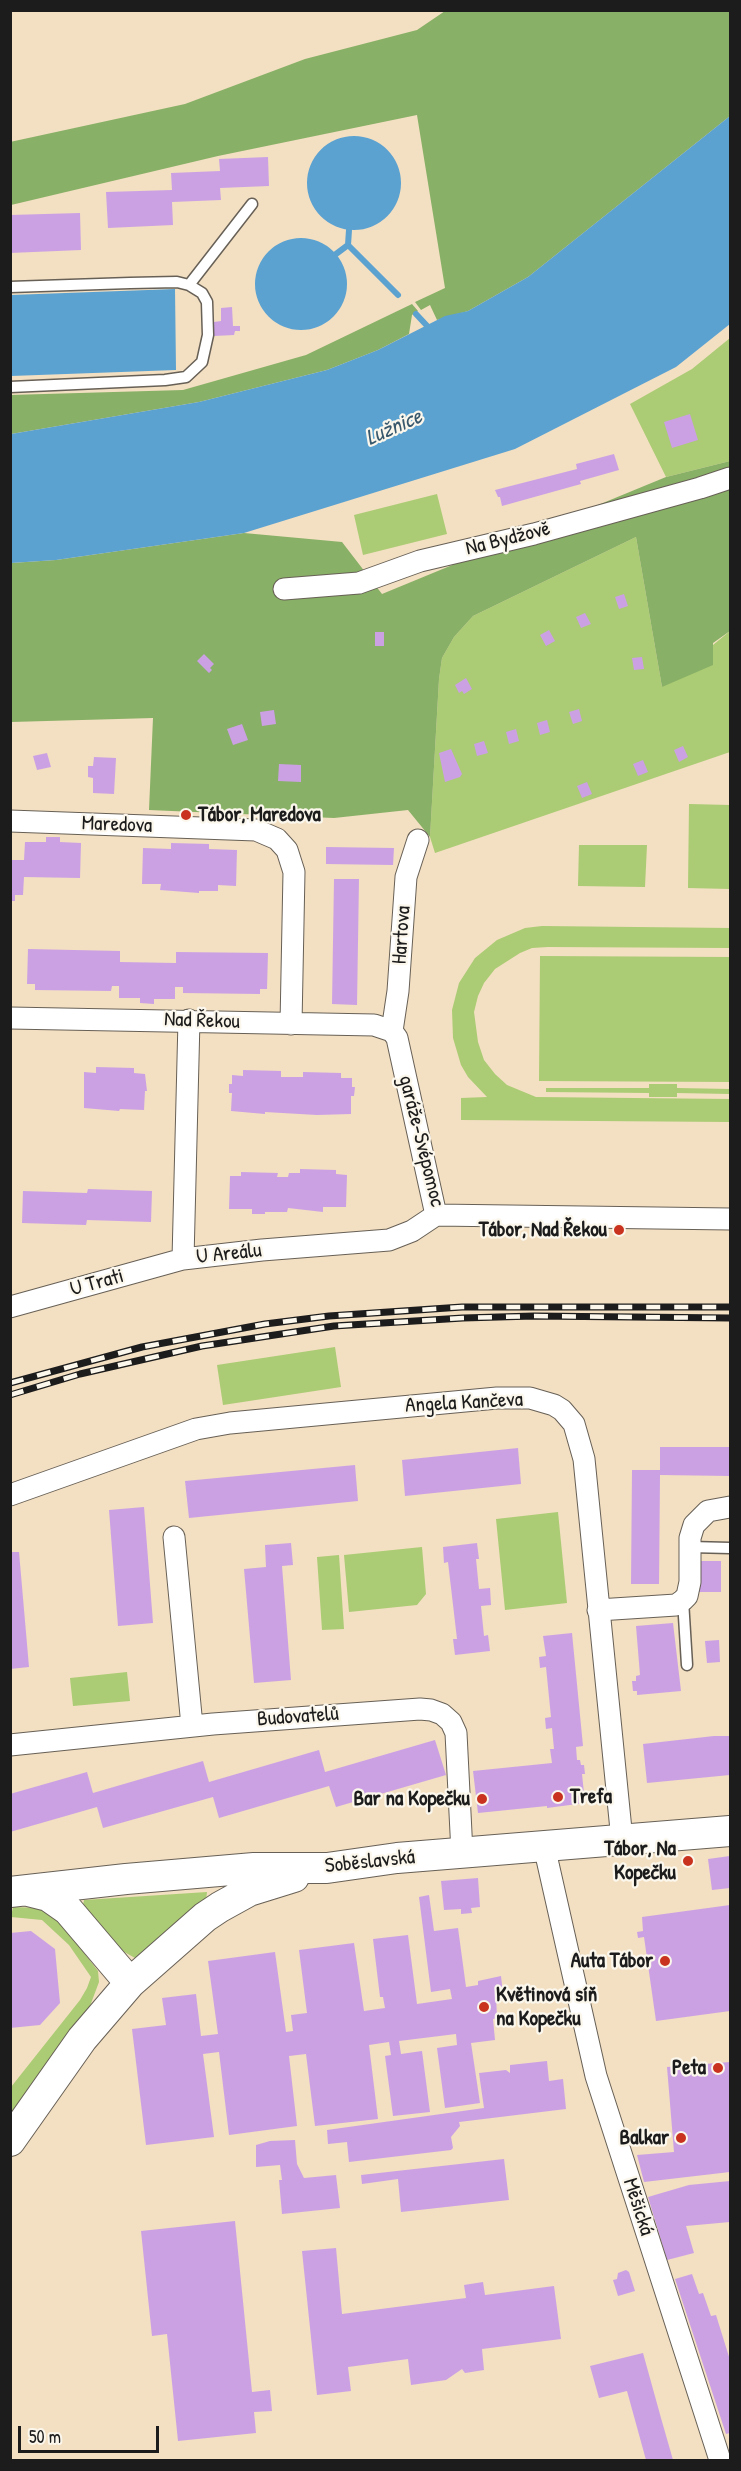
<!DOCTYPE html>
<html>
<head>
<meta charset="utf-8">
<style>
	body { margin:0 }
	#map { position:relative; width:741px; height:2471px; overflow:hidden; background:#f3dfc2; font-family:"Patrick Hand",sans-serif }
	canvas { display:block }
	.frame { position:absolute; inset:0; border:12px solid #1c1c1c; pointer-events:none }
	.scale { position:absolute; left:18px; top:2426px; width:141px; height:27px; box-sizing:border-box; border:3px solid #1c1c1c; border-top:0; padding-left:8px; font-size:18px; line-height:21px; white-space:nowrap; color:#1c1c1c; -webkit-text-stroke:4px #fbf7ec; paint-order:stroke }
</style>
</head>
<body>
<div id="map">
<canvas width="741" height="2471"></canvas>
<div class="frame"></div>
<div class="scale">50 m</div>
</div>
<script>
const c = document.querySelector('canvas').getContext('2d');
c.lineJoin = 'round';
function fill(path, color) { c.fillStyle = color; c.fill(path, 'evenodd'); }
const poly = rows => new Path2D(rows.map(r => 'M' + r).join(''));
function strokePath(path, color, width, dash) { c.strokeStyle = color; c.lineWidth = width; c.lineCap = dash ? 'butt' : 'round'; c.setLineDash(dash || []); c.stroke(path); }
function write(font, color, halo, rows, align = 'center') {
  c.font = font + ' "Patrick Hand",sans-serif'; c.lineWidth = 4.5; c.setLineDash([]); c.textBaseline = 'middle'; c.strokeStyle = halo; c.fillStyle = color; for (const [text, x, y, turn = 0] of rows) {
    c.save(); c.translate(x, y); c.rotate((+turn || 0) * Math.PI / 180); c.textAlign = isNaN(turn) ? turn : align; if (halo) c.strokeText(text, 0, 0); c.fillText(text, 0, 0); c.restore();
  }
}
fill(poly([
	[730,338,730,461,666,477,630,404,692,369],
	[437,494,447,534,363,555,354,515],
	[636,537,662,687,730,631,730,752,435,853,430,837,439,679,442,658,454,637,473,616],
	[689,804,730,805,730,889,688,888],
	[579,845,647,845,645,887,578,886],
	[542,926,730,928,730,948,548,947,532,948,520,953,495,969,484,983,478,996,474,1012,478,1042,484,1060,495,1074,507,1085,536,1097,730,1099,730,1122,461,1120,461,1098,487,1097,468,1077,461,1065,453,1038,452,1010,459,983,475,958,497,940,525,928],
	[540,956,730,957,730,1082,539,1081],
	[649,1084,677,1084,677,1088,730,1089,730,1094,677,1093,677,1097,649,1097,649,1093,546,1092,546,1088,649,1088],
	[335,1347,341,1387,223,1405,217,1365],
	[558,1512,567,1603,505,1610,496,1519],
	[422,1547,426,1594,417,1605,349,1612,344,1555],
	[339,1555,344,1629,322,1630,317,1557],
	[127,1672,130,1701,73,1706,70,1678],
	[207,1892,206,1900,135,1958,119,1949,82,1910,84,1900],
	[13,1907,40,1908,51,1914,75,1941,98,1971,99,1982,90,2006,11,2117,11,2087,80,2000,87,1988,91,1977,69,1945,42,1920,11,1917]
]), '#abcc74');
fill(poly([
	[445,11,730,11,730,116,528,277,468,311,437,320,430,305,421,310,415,302,445,288,417,115,218,156,11,205,10,142,185,104,305,59,417,30],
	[412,304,418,311,412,315,409,334,378,350,327,370,199,402,11,434,10,395,183,390,306,355],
	[730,461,730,631,713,643,713,665,662,687,636,537,473,616,454,637,442,658,439,679,430,837,408,810,334,818,149,810,153,718,11,722,11,563,56,560,244,533,342,542,382,594,666,477]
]), '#88b066');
fill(poly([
	[730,116,730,324,676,367,515,449,244,533,56,560,11,563,11,434,199,402,327,370,378,350,445,316,468,311,528,277],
	'307 183a47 47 0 1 1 94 0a47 47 0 1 1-94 0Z',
	'255 284a46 46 0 1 1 92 0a46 46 0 1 1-92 0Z',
	[175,289,176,370,11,376,11,295]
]), '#5ba2d1');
strokePath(poly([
	[348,245,398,295],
	[336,254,348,245,349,230],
	[416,314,430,329]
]), '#5ba2d1', 6);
fill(poly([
	[268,157,269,186,220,188,221,200,172,202,173,225,108,228,106,192,172,190,171,173,220,171,219,159],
	[80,213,81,250,10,253,10,215],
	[232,307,233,326,240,326,240,331,235,331,234,335,214,336,214,322,221,321,221,308],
	[690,414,698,440,672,448,664,422],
	[614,454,619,470,580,481,581,484,502,506,500,497,498,497,495,490,577,469,576,464],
	[624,594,628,606,619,609,615,597],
	[585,613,591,624,581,628,576,617],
	[549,630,555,641,546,646,540,635],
	[375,632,384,632,384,646,375,646],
	[204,654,214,664,210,668,212,670,209,673,197,661],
	[642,657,644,669,634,670,632,658],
	[466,678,472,689,464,694,462,691,459,693,455,685],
	[579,709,582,721,573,724,569,712],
	[274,710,276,724,262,726,260,712],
	[547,720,550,732,540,735,537,723],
	[242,724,248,740,233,745,227,729],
	[516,729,519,741,509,744,506,732],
	[484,741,488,753,477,756,474,744],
	[683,746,688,757,679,762,674,750],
	[451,749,462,774,460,777,445,782,439,753],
	[47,753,51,767,37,770,33,756],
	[94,757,116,758,114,794,93,793,93,778,88,777,88,766,93,766],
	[643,760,648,772,638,776,633,764],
	[279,764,301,765,301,782,278,781],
	[587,782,592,794,582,798,577,786],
	[46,837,60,837,60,842,81,843,80,878,24,877,23,895,15,895,15,901,10,901,10,860,24,860,25,842,46,842],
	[171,843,209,844,209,849,237,850,236,886,218,885,218,891,199,891,199,893,160,890,161,884,142,884,143,848,171,849],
	[326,847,394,848,393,865,326,864],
	[334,879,359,879,357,1005,332,1004],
	[28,949,120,951,120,962,176,963,176,952,268,953,267,989,260,989,260,994,183,993,183,987,175,987,175,999,154,999,154,1004,140,1003,140,998,119,998,119,986,112,986,111,991,35,990,35,984,27,984],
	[96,1067,134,1068,134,1073,145,1074,147,1091,145,1091,144,1110,120,1109,119,1111,84,1108,84,1072,96,1073],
	[243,1070,281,1071,281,1077,303,1077,303,1072,341,1073,341,1078,352,1078,352,1087,355,1087,354,1096,351,1096,351,1114,317,1115,265,1112,265,1114,231,1111,232,1093,229,1093,229,1084,232,1084,232,1075,243,1076],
	[300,1169,336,1170,336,1174,347,1175,346,1207,323,1207,323,1212,288,1208,287,1212,265,1212,265,1214,252,1214,252,1209,229,1209,230,1176,241,1176,241,1172,278,1173,277,1177,288,1177,289,1173,300,1173],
	[88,1189,152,1191,151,1222,87,1220,86,1225,22,1223,23,1191,87,1193],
	[660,1447,730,1447,730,1476,660,1475,659,1584,631,1584,632,1470,660,1470],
	[518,1448,521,1484,405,1496,402,1460],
	[355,1465,358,1501,189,1518,185,1481],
	[144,1507,153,1623,118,1626,109,1510],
	[291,1543,293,1565,282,1566,291,1680,254,1683,244,1569,266,1567,265,1545],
	[477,1543,479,1559,476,1559,479,1589,490,1588,491,1605,481,1606,484,1636,488,1635,490,1651,455,1655,453,1639,457,1639,448,1562,444,1563,443,1547],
	[10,1552,19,1552,29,1667,10,1669],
	[697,1561,721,1561,721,1592,697,1592],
	[673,1623,681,1691,637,1695,637,1691,633,1691,632,1681,636,1681,636,1676,640,1675,636,1626],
	[572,1633,583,1746,576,1747,577,1760,580,1760,581,1765,584,1765,585,1774,582,1774,585,1803,547,1808,547,1806,478,1813,473,1771,552,1763,550,1749,554,1749,552,1728,546,1729,545,1718,551,1717,546,1667,540,1668,539,1657,546,1656,543,1636],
	[719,1640,720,1662,707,1663,705,1641],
	[714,1736,730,1736,730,1775,647,1783,643,1744],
	[435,1740,446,1775,336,1807,329,1786,219,1818,213,1797,103,1828,97,1807,10,1832,10,1794,87,1772,93,1793,203,1761,209,1782,319,1750,325,1772],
	[730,1856,730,1888,712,1890,708,1859],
	[478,1878,480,1907,471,1908,472,1913,461,1914,461,1909,444,1910,441,1881],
	[429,1895,434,1931,458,1928,466,1987,478,1985,478,1981,501,1976,503,1994,496,1995,497,2018,493,2019,495,2040,471,2043,480,2103,445,2108,437,2048,457,2045,456,2034,399,2041,401,2054,422,2051,430,2112,393,2116,385,2056,391,2055,389,2042,369,2045,378,2119,315,2126,306,2054,289,2056,297,2126,229,2135,219,2052,203,2054,214,2137,146,2145,132,2029,166,2025,162,1998,196,1994,201,2036,218,2034,208,1961,275,1952,286,2032,293,2031,291,2015,307,2013,299,1950,354,1943,364,2011,385,2008,383,1997,380,1997,373,1939,408,1935,417,2004,452,1999,450,1989,431,1992,419,1897],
	[730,1905,730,2011,656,2021,644,1937,638,1938,637,1932,643,1931,642,1917],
	[31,1931,55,1949,60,2003,40,2025,10,2028,10,1933],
	[547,2061,549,2081,563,2079,566,2109,459,2122,460,2126,451,2137,453,2148,451,2150,349,2162,347,2142,328,2144,327,2130,484,2108,479,2073,506,2070,510,2073,510,2065],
	[730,2062,730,2172,644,2182,637,2155,674,2152,667,2067],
	[295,2140,297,2164,304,2178,336,2175,340,2208,282,2214,279,2180,282,2180,280,2165,256,2167,256,2145,270,2141],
	[504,2159,509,2200,401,2212,398,2179,362,2184,361,2175],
	[730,2181,730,2222,686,2226,694,2253,667,2260,648,2197,689,2185],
	[235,2221,252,2392,270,2390,272,2411,254,2412,256,2433,178,2441,167,2334,152,2336,141,2231],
	[336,2248,342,2314,466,2298,464,2285,483,2282,485,2295,554,2286,561,2339,482,2349,484,2370,465,2373,462,2369,446,2380,411,2385,408,2359,348,2367,351,2391,317,2395,302,2251],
	[626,2270,629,2272,635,2291,618,2296,613,2280,617,2279,618,2273],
	[692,2274,699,2294,703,2293,711,2316,716,2315,730,2360,730,2433,726,2434,675,2279],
	[643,2353,661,2418,673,2460,646,2460,627,2391,599,2398,590,2366]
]), '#cba1e4');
const lane = poly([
	[189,285,252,204],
	[10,287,130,283,177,282,189,285,202,293,207,302,208,335,202,362,186,377,165,380,10,387],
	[690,1547,730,1548],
	[683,1600,687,1665]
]);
const street = poly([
	[284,589,359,583,420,561,534,534,700,488,730,478],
	[10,821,256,830,277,839,287,850,294,872,291,1024],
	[10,1018,374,1025,392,1031],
	[392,1031,398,991,406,877,418,840],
	[392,1031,397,1038,436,1215],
	[436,1215,730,1219],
	[183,1259,189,1020],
	[10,1307,183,1259,262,1250,389,1240,412,1231,436,1215],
	[10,1495,196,1429,230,1423,497,1398,530,1398,554,1405,562,1410,574,1424,584,1459,622,1840],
	[174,1537,192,1726],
	[598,1610,676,1605,683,1600,687,1596,690,1582,690,1538,694,1525,708,1511,730,1507],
	[10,1745,213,1724,420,1709,431,1710,442,1714,451,1722,456,1733,462,1853],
	[544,1846,596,2076,720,2460]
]);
const secondary = poly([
	[28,1891,48,1896,68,1910,130,1983],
	[10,1892,126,1879,254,1868,327,1868,397,1858,730,1831],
	[10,2141,82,2039,130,1983,205,1917,220,1907,249,1891,294,1877]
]);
strokePath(lane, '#676056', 13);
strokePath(street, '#676056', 23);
strokePath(secondary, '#676056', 32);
strokePath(lane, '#fff', 10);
strokePath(street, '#fff', 21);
strokePath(secondary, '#fff', 30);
const rail = poly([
	[10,1383,142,1347,265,1324,329,1316,462,1307,730,1307],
	[10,1395,80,1374,202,1346,334,1326,463,1318,534,1316,730,1318]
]);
strokePath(rail, '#1c1c1c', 7);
strokePath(rail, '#fbf7ec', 4.5, [14]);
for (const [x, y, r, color] of [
	[186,815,6,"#c8321e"],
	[619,1230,6,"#c8321e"],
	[558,1797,6,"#c8321e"],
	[482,1799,6,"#c8321e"],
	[688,1861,6,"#c8321e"],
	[665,1961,6,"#c8321e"],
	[484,2007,6,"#c8321e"],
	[718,2068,6,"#c8321e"],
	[681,2138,6,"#c8321e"]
]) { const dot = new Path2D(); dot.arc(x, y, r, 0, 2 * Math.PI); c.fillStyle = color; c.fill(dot); strokePath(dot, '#fbf7ec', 2); }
write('21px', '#1c1c1c', '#fbf7ec', [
	["Na Bydžově",508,539,-14],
	["Maredova",117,825,2],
	["Hartova",402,935,-86],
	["Nad Řekou",202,1021,2],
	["garáže-Svépomoc",421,1141,76],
	["U Areálu",229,1254,-6],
	["U Trati",97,1283,-15],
	["Angela Kančeva",464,1403,-3],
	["Budovatelů",298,1717,-4],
	["Soběslavská",370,1862,-6],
	["Měšická",638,2207,72]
]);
write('bold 21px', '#1c1c1c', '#fbf7ec', [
	["Tábor, Maredova",198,815,"left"],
	["Tábor, Nad Řekou",607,1230],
	["Trefa",570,1797,"left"],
	["Bar na Kopečku",470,1799],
	["Tábor, Na",676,1849],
	["Kopečku",676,1873],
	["Auta Tábor",653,1961],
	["Květinová síň",496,1995,"left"],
	["na Kopečku",496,2019,"left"],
	["Peta",706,2068],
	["Balkar",669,2138]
], 'right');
write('italic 22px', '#38586d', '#fbf7ec', [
	["Lužnice",394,428,-24]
]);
</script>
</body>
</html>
